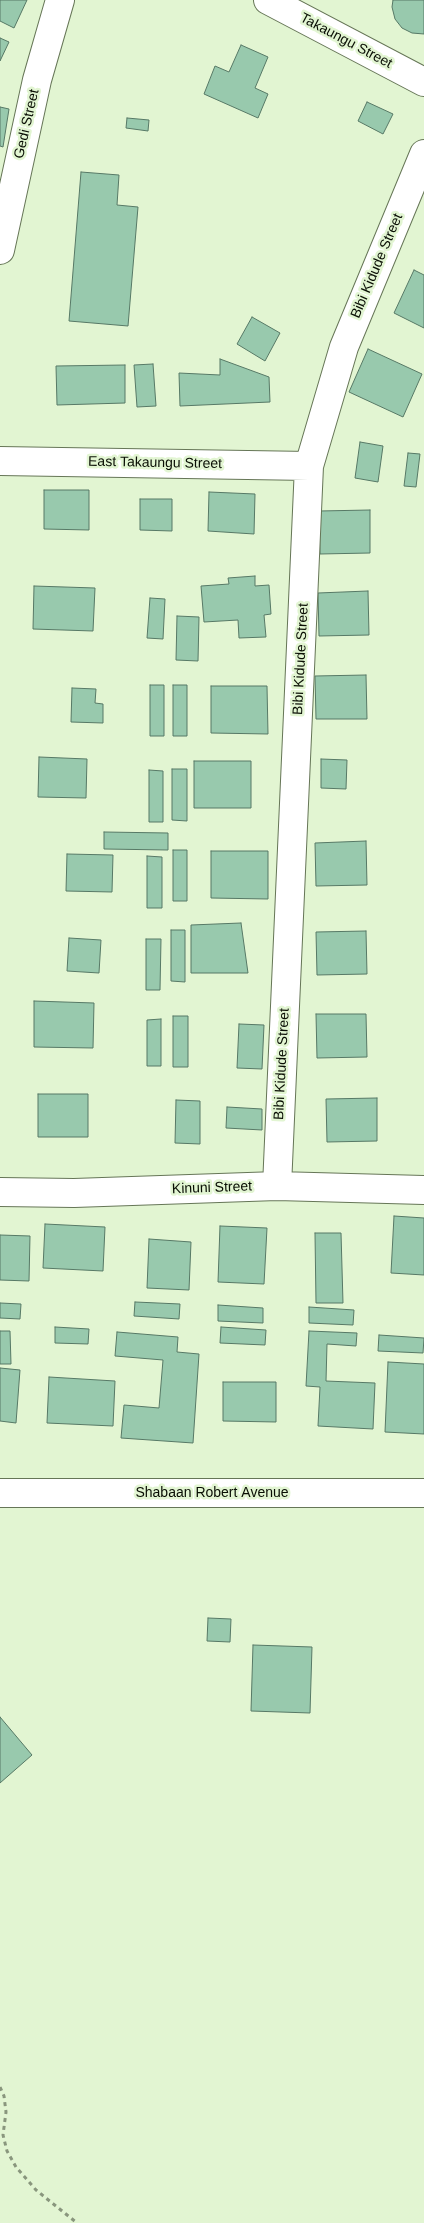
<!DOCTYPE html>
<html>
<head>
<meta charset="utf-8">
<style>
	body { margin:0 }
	canvas { display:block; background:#e2f5d2 }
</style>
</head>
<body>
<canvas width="424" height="2223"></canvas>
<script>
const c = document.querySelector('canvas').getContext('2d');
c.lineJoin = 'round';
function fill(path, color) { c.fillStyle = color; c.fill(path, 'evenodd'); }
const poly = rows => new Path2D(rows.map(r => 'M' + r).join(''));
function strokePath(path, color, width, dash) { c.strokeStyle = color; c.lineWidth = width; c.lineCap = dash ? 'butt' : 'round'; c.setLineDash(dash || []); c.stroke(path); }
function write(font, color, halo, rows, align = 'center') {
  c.font = font + ' Helvetica,sans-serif'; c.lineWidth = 5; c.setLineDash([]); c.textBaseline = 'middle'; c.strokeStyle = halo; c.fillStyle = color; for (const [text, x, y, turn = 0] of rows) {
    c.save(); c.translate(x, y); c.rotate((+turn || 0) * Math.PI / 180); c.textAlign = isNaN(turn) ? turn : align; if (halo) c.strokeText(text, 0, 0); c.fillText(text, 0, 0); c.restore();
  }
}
const building = poly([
	[0,0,27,0,14,28,0,21,0,0],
	[393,0,424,0,424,34,412,33,402,28,395,19,392,7,393,0],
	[0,38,9,42,0,61,0,38],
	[241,45,268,57,255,88,268,94,258,118,204,94,215,66,229,72,241,45],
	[367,102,393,114,383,134,358,121,367,102],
	[0,107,9,109,3,147,0,146,0,107],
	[127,118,149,120,148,131,126,128,127,118],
	[81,172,119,175,117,205,138,207,128,326,69,321,81,172],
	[414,270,424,275,424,328,394,313,414,270],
	[252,317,280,333,265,361,237,344,252,317],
	[368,349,422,374,403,417,349,392,368,349],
	[220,359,269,377,270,402,180,406,179,373,220,375,220,359],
	[153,364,156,406,137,407,134,365,153,364],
	[125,365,125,403,57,405,56,366,125,365],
	[360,442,383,446,378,482,355,478,360,442],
	[408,453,420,454,416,487,404,486,408,453],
	[44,490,89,490,89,530,44,529,44,490],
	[209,492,255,494,254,534,208,531,209,492],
	[140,499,172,499,172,531,140,530,140,499],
	[370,510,370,553,320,554,319,511,370,510],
	[255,576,255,586,269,585,271,614,264,615,266,637,239,638,238,620,204,622,201,586,229,584,228,578,255,576],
	[34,586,95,588,93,631,33,629,34,586],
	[368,591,369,635,319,636,318,593,368,591],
	[150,598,165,599,163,639,147,638,150,598],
	[177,616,199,617,198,661,176,660,177,616],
	[366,675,367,719,316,719,315,676,366,675],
	[150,685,164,685,164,736,150,736,150,685],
	[173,685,187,685,187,736,173,736,173,685],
	[211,686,267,686,268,734,211,733,211,686],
	[72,688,96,689,95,703,103,704,103,723,71,722,72,688],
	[39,757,87,759,86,798,38,797,39,757],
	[321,759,347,760,346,789,321,788,321,759],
	[194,761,251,761,251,808,194,808,194,761],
	[172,769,187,769,187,821,172,820,172,769],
	[149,770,163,771,163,822,149,822,149,770],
	[104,832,168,833,168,850,104,849,104,832],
	[366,841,367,885,316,886,315,843,366,841],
	[173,850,187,850,187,901,173,901,173,850],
	[211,851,268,851,268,899,211,898,211,851],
	[67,854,113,855,112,892,66,891,67,854],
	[147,856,162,857,162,908,147,908,147,856],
	[241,923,248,973,191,973,191,925,241,923],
	[171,930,185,930,185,982,171,981,171,930],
	[366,931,367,974,317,975,316,932,366,931],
	[69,938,101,940,99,973,67,971,69,938],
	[146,939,161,939,160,990,146,990,146,939],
	[34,1001,94,1003,93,1048,34,1047,34,1001],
	[316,1014,366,1014,367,1057,317,1058,316,1014],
	[173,1016,188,1016,188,1067,173,1067,173,1016],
	[161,1019,161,1066,147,1066,147,1020,161,1019],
	[239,1024,264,1025,262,1069,237,1068,239,1024],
	[38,1094,88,1094,88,1137,38,1137,38,1094],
	[377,1098,377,1141,327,1142,326,1099,377,1098],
	[176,1100,200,1101,200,1144,175,1143,176,1100],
	[227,1107,262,1109,262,1130,226,1128,227,1107],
	[394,1216,424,1218,424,1275,391,1273,394,1216],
	[45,1224,105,1227,103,1271,43,1268,45,1224],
	[220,1226,267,1228,264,1284,218,1282,220,1226],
	[315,1233,341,1233,343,1303,316,1303,315,1233],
	[0,1235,30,1236,29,1281,0,1280,0,1235],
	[149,1239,191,1242,189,1290,147,1288,149,1239],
	[135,1302,180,1304,179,1319,134,1316,135,1302],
	[0,1303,21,1304,20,1319,0,1318,0,1303],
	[218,1305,263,1308,263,1323,218,1321,218,1305],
	[309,1307,354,1310,353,1325,309,1323,309,1307],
	[55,1327,89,1329,88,1344,55,1343,55,1327],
	[221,1327,266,1330,265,1345,220,1343,221,1327],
	[0,1331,10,1331,11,1364,0,1364,0,1331],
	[309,1331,357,1333,356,1346,327,1344,326,1381,375,1383,373,1429,318,1426,320,1387,306,1386,309,1331],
	[117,1332,178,1337,177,1352,199,1354,193,1443,121,1438,124,1405,159,1408,163,1360,115,1356,117,1332],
	[379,1335,424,1338,423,1353,378,1351,379,1335],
	[388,1362,424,1364,424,1434,385,1432,388,1362],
	[0,1368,20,1370,16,1423,0,1421,0,1368],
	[49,1377,115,1381,113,1426,47,1423,49,1377],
	[223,1382,276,1382,276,1422,223,1421,223,1382],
	[208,1618,231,1619,230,1642,207,1641,208,1618],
	[253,1645,312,1647,310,1713,251,1711,253,1645],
	[0,1717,32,1755,0,1783,0,1717]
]);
fill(building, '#98c9ad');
strokePath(building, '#577966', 1);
const street = poly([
	[268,0,424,82],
	[0,250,37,80,60,0],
	[0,461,309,466],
	[277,1186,309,466,344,347,424,154],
	[0,1192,74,1193,277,1186,424,1190]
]);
const secondary = poly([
	[0,1493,424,1493]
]);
strokePath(street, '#667657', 30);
strokePath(secondary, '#667657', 30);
strokePath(poly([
	[0,2087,4,2096,6,2112,3,2135,7,2151,16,2167,36,2190,77,2223]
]), '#89967d', 3, [4, 4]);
strokePath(street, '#fff', 28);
strokePath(secondary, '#fff', 28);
write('14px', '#090e04', '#e2f5d2', [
	["Takaungu Street",346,41,28],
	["Gedi Street",27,124,-77],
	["Bibi Kidude Street",377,266,-67],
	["East Takaungu Street",155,463,1],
	["Bibi Kidude Street",301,659,-87],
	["Bibi Kidude Street",282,1064,-87],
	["Kinuni Street",212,1188,-2],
	["Shabaan Robert Avenue",212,1493]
]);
</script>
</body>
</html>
